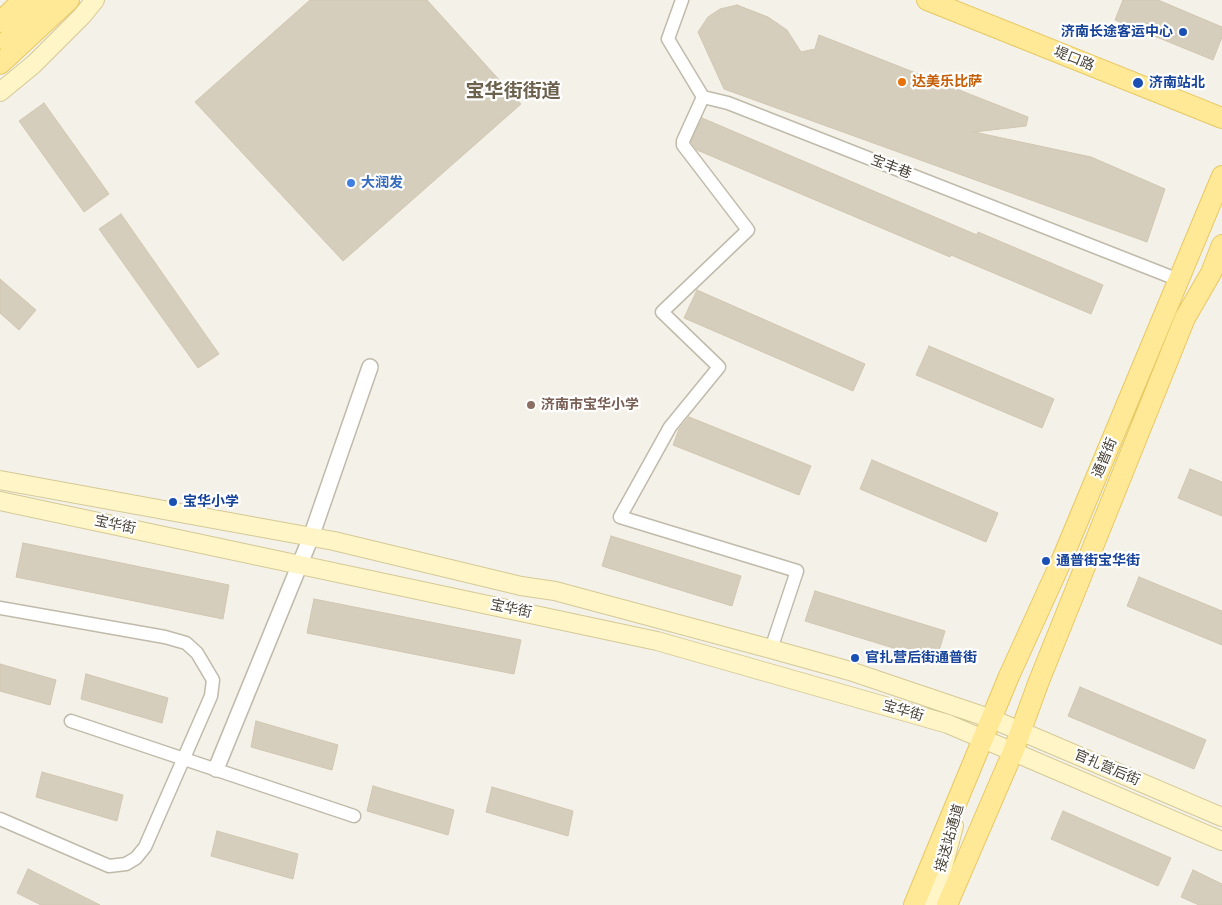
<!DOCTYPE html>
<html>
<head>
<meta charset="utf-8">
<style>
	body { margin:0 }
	canvas { display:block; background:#f4f1e8 }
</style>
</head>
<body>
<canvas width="1222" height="905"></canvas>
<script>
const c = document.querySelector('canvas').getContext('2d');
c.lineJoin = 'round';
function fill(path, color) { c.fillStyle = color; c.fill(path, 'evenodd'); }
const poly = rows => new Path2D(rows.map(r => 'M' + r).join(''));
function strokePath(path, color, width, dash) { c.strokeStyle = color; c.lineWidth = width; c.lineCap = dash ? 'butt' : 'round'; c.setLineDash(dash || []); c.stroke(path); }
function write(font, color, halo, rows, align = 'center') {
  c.font = font + ' Manrope,"Noto Sans SC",sans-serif'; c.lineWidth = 4.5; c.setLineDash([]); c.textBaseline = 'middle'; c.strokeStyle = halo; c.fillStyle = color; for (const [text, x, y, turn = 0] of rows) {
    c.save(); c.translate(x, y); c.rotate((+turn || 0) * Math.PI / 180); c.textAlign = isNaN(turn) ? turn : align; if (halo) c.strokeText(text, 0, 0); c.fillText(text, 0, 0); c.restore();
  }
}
const building = poly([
	[310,0,427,0,521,104,343,261,195,102,310,0],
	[1123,0,1158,0,1222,27,1222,37,1213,60,1115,20,1123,0],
	[737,5,768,17,787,30,801,52,815,49,819,35,1028,117,1026,126,974,132,1091,157,1165,189,1147,242,724,89,698,32,708,17,720,9,737,5],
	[44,103,109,194,84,212,19,121,44,103],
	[702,118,977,235,978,232,1103,285,1091,314,951,255,950,257,697,150,691,142,702,118],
	[121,214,219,354,198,368,99,229,121,214],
	[0,279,36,310,19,330,0,313,0,279],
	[697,290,865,364,853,391,684,318,697,290],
	[929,346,1054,399,1042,428,916,375,929,346],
	[689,417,811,466,799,495,673,445,679,429,689,417],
	[872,460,998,513,986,542,860,489,872,460],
	[1190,469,1222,482,1222,516,1178,498,1190,469],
	[611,536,741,576,732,606,602,566,611,536],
	[23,543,229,585,223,619,16,577,23,543],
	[1139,577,1222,611,1222,645,1127,606,1139,577],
	[815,591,945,631,936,661,805,621,815,591],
	[314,599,521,640,514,674,307,633,314,599],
	[0,664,56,680,50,705,0,691,0,664],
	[86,674,168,698,162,723,81,699,86,674],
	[1080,687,1206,740,1194,769,1068,716,1080,687],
	[256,721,338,745,332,770,251,747,256,721],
	[42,772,123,795,117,821,36,797,42,772],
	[373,786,454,810,448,835,367,811,373,786],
	[492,787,573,811,568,836,486,812,492,787],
	[1063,811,1171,858,1158,886,1051,839,1063,811],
	[217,831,298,854,293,879,211,856,217,831],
	[28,869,100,905,41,905,17,893,28,869],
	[1193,870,1222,884,1222,905,1199,905,1181,897,1193,870]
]);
fill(building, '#d6cebd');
strokePath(building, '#d1c6b0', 1);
const minor = poly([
	[682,0,668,39,703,97,728,103,1179,280],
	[703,97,683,141,683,145,748,230,662,312,719,367,670,427,620,517,797,571,771,649],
	[0,608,165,637,186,643,197,653,213,680,211,696,145,847,136,858,126,864,109,866,0,819],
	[71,721,354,816]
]);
const tertiary = poly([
	[216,769,311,537,370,367]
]);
const secondary = poly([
	[0,92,34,64,82,16,95,0],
	[0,480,334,541,521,586,555,591,771,649,850,671,992,719,1222,817],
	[0,501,657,641,948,724,1222,841],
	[928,905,942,871,954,826]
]);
const primary = poly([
	[927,0,1222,118],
	[0,22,23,0],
	[7,41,46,0],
	[0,64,69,0],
	[914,905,1009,676,1060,564,1222,176],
	[947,905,1013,752,1039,681,1185,318,1211,273,1222,245]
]);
strokePath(minor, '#c0baaa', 15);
strokePath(tertiary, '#c0baaa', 18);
strokePath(secondary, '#d5c996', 20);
strokePath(primary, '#e7c963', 22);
strokePath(minor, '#fff', 12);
strokePath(tertiary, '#fff', 15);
strokePath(secondary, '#fff5c7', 18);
strokePath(primary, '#ffe896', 20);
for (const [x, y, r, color] of [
	[1183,32,5,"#1a4fb4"],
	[902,82,5,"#e8710a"],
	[1138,83,6,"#1a4fb4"],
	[351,183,5,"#3f7fe0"],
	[531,405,5,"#8d6e63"],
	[173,502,5,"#1a4fb4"],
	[1046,561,5,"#1a4fb4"],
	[855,658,5,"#1a4fb4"]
]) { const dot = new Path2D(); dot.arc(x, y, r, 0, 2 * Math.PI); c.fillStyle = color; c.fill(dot); strokePath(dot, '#fff', 2); }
write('bold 14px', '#164399', '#fff', [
	["济南长途客运中心",1173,32,"right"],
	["济南站北",1149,83],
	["宝华小学",183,502],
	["通普街宝华街",1056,561],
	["官扎营后街通普街",865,658]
], 'left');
write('14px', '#484236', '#fff', [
	["堤口路",1074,59,22],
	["宝丰巷",891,167,21],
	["通普街",1105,458,-67],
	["宝华街",115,525,12],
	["宝华街",511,609,12],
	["宝华街",903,711,16],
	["官扎营后街",1107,768,23],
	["接送站通道",950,838,-74]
]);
write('bold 14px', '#c56008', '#fff', [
	["达美乐比萨",912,82]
], 'left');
write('bold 14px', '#366cbe', '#fff', [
	["大润发",361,183]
], 'left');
write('bold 14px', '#785e54', '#fff', [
	["济南市宝华小学",541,405]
], 'left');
write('bold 19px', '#6b614d', '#fff', [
	["宝华街街道",513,92]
]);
</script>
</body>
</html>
